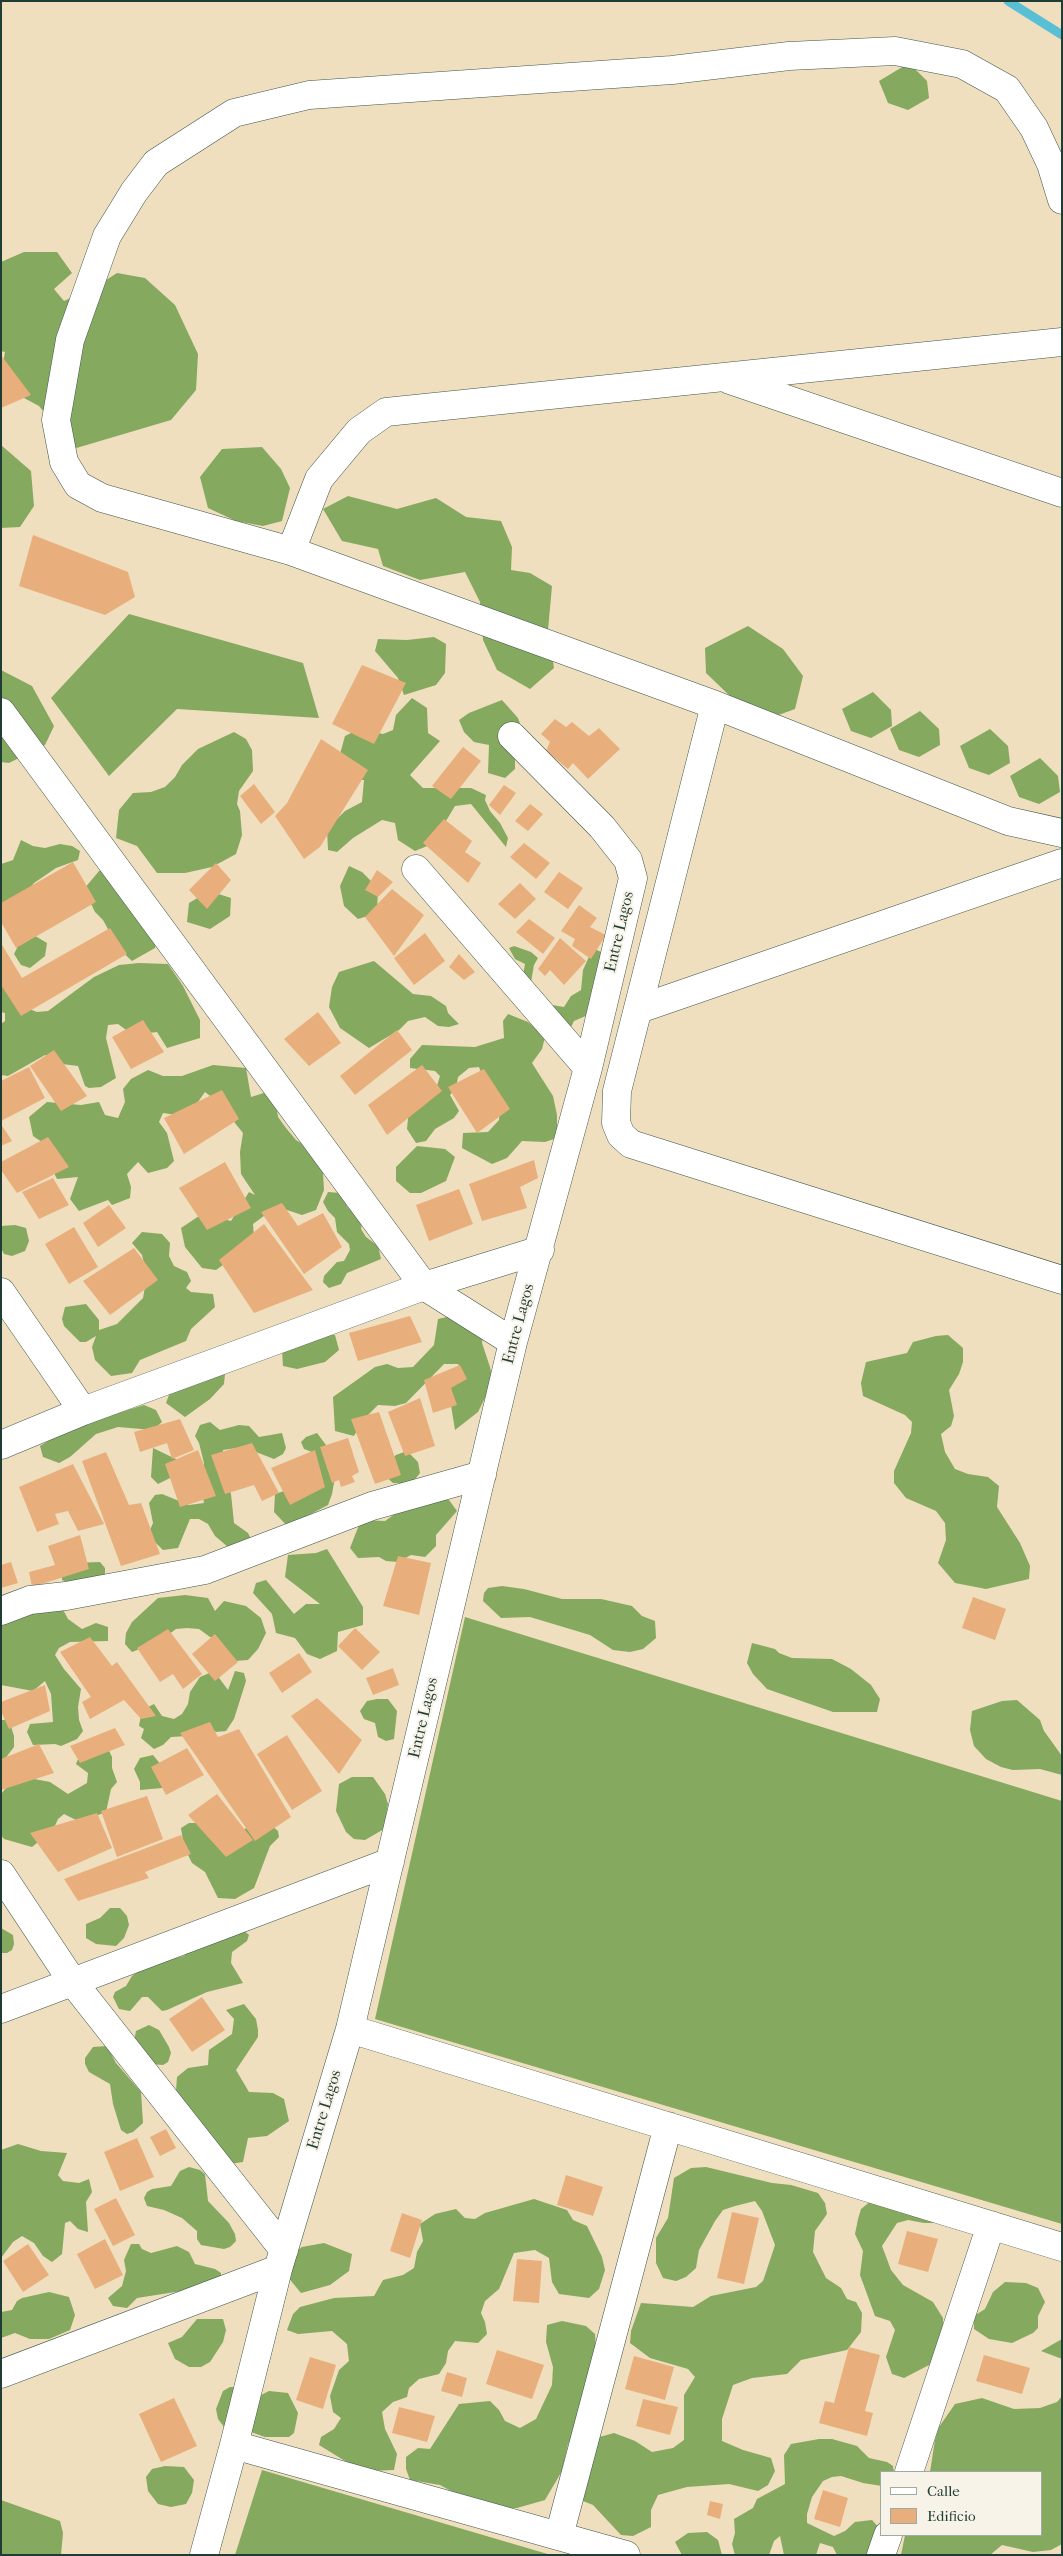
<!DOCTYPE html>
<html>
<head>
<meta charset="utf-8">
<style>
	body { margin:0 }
	#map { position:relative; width:1063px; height:2556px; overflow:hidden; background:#efdfbf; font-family:"IM FELL French Canon",serif }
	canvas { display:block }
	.frame { position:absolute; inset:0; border:2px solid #1f3d34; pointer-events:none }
	.legend { position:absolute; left:880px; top:2471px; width:162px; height:65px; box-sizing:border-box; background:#f7f3e8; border:1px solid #a1aaa0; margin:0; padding:6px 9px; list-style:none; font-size:15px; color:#1f3d34 }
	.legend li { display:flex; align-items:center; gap:10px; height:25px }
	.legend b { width:25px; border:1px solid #a1aaa0 }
</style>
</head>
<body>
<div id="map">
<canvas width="1063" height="2556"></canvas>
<div class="frame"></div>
<ul class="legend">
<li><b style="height:6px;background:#fff"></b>Calle</li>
<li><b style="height:14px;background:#e8af7c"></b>Edificio</li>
</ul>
</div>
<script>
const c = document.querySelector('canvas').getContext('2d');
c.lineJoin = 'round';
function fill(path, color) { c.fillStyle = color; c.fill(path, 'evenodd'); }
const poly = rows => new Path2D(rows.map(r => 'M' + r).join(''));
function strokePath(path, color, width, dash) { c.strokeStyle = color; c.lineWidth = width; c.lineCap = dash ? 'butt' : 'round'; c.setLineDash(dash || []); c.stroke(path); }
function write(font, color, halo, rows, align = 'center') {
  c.font = font + ' "IM FELL French Canon",serif'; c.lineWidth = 4; c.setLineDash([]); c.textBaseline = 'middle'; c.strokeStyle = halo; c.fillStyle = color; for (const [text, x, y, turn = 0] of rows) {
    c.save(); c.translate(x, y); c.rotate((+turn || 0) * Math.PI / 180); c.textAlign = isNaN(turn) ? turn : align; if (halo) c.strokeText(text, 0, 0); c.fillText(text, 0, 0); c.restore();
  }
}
fill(poly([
	[909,63,927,81,929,98,908,110,888,103,879,81],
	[24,252,57,252,72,273,54,289,64,301,97,286,117,273,145,278,175,305,198,354,196,390,171,420,73,449,39,406,11,391,2,369,5,352,1,351,1,262],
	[1,445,31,471,34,506,20,527,1,528],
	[262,447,281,469,290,488,282,521,263,526,236,521,208,508,200,477,222,449],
	[348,496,397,509,436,498,466,517,501,521,512,547,511,570,530,573,552,586,548,630,554,668,530,689,497,670,483,640,480,602,465,572,420,580,383,566,378,549,342,541,323,509],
	[129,614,303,663,319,718,177,709,109,776,51,698],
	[748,626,783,649,803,676,795,709,773,717,731,697,706,673,705,648],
	[434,637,446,644,445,673,436,685,404,695,398,678,375,651,378,639,407,640],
	[1,670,32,686,54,726,45,745,9,763,1,762],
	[873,692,891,710,892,726,871,738,851,731,842,709],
	[412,698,427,708,428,733,440,741,410,775,423,788,471,788,486,795,485,800,490,811,500,823,508,838,506,847,471,804,455,806,432,844,415,851,398,840,395,823,382,820,353,838,337,852,328,850,327,829,345,811,362,802,364,780,345,779,340,754,345,736,359,729,383,734,393,730,396,715],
	[502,700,518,718,522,729,515,753,515,769,505,778,488,773,489,745,474,742,464,732,459,720,469,713],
	[920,711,939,729,940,745,919,757,899,750,890,729],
	[990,729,1008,746,1010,763,989,775,969,768,960,746],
	[234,732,246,739,252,750,253,771,239,791,237,804,240,811,242,835,236,854,212,867,185,873,157,873,137,846,116,838,119,810,133,793,151,792,165,787,175,777,182,765,198,749],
	[1040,758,1058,776,1060,792,1039,804,1019,797,1010,776],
	[21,840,33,846,45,848,60,844,72,846,80,851,78,860,56,868,34,883,22,898,1,905,1,864,13,860],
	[349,866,362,872,378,888,377,913,358,919,344,906,340,886],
	[108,869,157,939,155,948,132,961,119,949,103,920,95,912,84,889,99,871],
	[209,891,231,898,230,916,210,929,187,922,189,903],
	[32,934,47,943,45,956,30,968,21,965,14,954,22,938],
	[514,946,531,952,538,958,534,965,531,982,546,1004,564,1007,571,996,581,990,583,970,593,948,603,953,598,966,601,985,588,1015,574,1021,568,1033,522,980,525,964,515,959,509,948],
	[374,961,413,994,431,996,446,1006,448,1013,459,1024,449,1027,438,1026,425,1017,408,1021,399,1030,369,1048,340,1028,329,1007,332,987,339,972],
	[139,963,168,964,183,986,200,1020,200,1038,167,1048,157,1032,133,1035,118,1024,108,1025,106,1038,116,1078,101,1087,89,1088,85,1086,78,1066,62,1064,45,1055,8,1076,1,1075,1,1024,5,1021,5,1013,1,1012,1,971,19,1005,37,1012,48,1011,94,977,119,965],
	[508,1014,528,1022,545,1037,542,1049,532,1063,553,1096,557,1115,557,1138,545,1142,522,1141,507,1158,492,1164,462,1148,463,1133,488,1132,499,1120,500,1107,485,1083,479,1067,469,1068,458,1077,456,1088,450,1095,459,1111,454,1118,435,1129,426,1141,416,1143,407,1129,409,1109,436,1089,440,1076,435,1071,410,1068,410,1059,422,1045,475,1047,504,1038,503,1021],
	[213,1065,246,1068,251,1097,267,1092,276,1103,278,1117,286,1128,296,1140,313,1151,323,1173,324,1190,316,1210,302,1215,281,1208,272,1210,253,1224,254,1237,234,1257,216,1270,202,1268,185,1247,181,1228,202,1214,231,1221,249,1192,255,1195,241,1174,240,1152,243,1133,218,1102,205,1092,193,1109,177,1115,163,1113,159,1122,167,1133,174,1161,167,1168,148,1173,138,1162,127,1174,131,1187,130,1198,112,1205,108,1200,79,1211,70,1199,78,1177,57,1179,49,1163,51,1148,33,1136,29,1117,47,1102,81,1105,99,1102,105,1115,118,1118,125,1102,123,1089,131,1079,148,1070,163,1076,182,1076],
	[417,1146,445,1149,455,1157,446,1181,421,1193,410,1193,396,1181,396,1167],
	[328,1192,340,1193,348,1208,363,1214,361,1229,366,1237,378,1246,381,1259,347,1273,341,1284,329,1288,323,1282,324,1276,337,1262,344,1261,350,1250,349,1244,337,1232,335,1218,328,1211,323,1202],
	[15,1225,26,1228,29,1241,25,1251,12,1256,4,1254,1,1248,1,1226],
	[142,1232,162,1234,170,1243,169,1256,174,1266,187,1272,191,1281,186,1288,191,1292,213,1294,215,1307,191,1329,186,1341,140,1360,132,1373,111,1376,95,1360,92,1347,96,1336,86,1342,80,1342,64,1326,62,1319,65,1307,86,1304,99,1320,99,1330,117,1324,143,1298,147,1275,142,1255,132,1243],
	[456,1315,484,1329,482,1343,490,1367,493,1382,478,1412,455,1430,448,1387,464,1377,458,1364,444,1364,406,1403,395,1406,378,1405,362,1421,354,1436,335,1431,333,1397,375,1367,387,1364,398,1368,413,1367,434,1345,438,1319],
	[310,1335,335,1335,339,1350,325,1362,297,1369,283,1366,282,1350],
	[948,1335,963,1348,963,1362,959,1374,949,1390,954,1416,951,1426,941,1434,945,1452,955,1469,968,1474,988,1477,999,1486,997,1507,1020,1543,1030,1566,1029,1579,986,1589,955,1583,938,1563,946,1540,945,1523,936,1511,906,1498,894,1483,894,1471,911,1433,912,1422,905,1415,863,1396,861,1383,866,1362,907,1353,913,1342,936,1336],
	[204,1360,225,1374,224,1384,210,1399,185,1417,166,1403,170,1392],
	[144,1405,156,1410,162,1422,153,1430,118,1427,96,1434,70,1457,59,1463,43,1457,40,1446,72,1427],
	[210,1422,220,1430,239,1425,249,1426,259,1437,282,1433,286,1448,283,1454,274,1459,243,1447,223,1450,222,1476,231,1494,234,1523,248,1533,252,1541,228,1547,215,1536,208,1524,199,1519,190,1519,178,1548,163,1550,148,1535,153,1523,149,1503,155,1495,162,1494,189,1505,204,1503,202,1493,204,1463,199,1443,195,1436,200,1425],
	[317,1433,329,1449,335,1477,332,1494,328,1505,307,1516,290,1529,274,1512,275,1494,287,1490,312,1452,304,1449,301,1442,306,1437],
	[153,1448,182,1462,172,1477,158,1484,151,1477],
	[407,1451,418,1462,420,1473,412,1483,393,1483,385,1476,386,1463,396,1455],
	[434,1498,449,1500,457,1511,436,1535,436,1546,425,1557,411,1555,398,1562,386,1561,379,1557,358,1558,350,1548,361,1520,385,1521,403,1508],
	[327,1549,363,1607,363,1625,338,1632,337,1651,320,1659,307,1654,295,1638,276,1633,272,1614,253,1593,256,1583,266,1580,294,1614,306,1604,320,1604,285,1577,288,1555,316,1553],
	[100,1562,105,1568,105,1578,74,1585,62,1580,62,1572,74,1563],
	[502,1586,524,1589,562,1599,601,1599,632,1606,642,1616,655,1621,656,1638,643,1649,630,1652,613,1650,590,1635,530,1617,501,1618,483,1601,484,1593,488,1588],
	[185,1595,208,1598,215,1611,224,1601,246,1606,261,1618,266,1633,258,1649,248,1660,235,1661,216,1638,210,1637,199,1629,187,1628,176,1629,160,1641,132,1652,125,1644,126,1633,132,1622,158,1598],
	[59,1602,68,1619,82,1629,96,1623,108,1627,108,1641,70,1642,59,1648,55,1655,64,1669,81,1689,78,1707,79,1720,83,1731,77,1739,61,1746,55,1744,33,1745,27,1732,30,1724,53,1722,51,1694,45,1681,33,1691,1,1685,1,1619],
	[465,1617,1062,1801,1062,2224,375,2019],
	[752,1643,775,1649,779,1653,792,1658,832,1659,851,1669,871,1685,880,1699,877,1712,833,1712,767,1689,753,1674,747,1663],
	[214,1671,228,1690,235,1671,244,1673,246,1681,234,1719,226,1731,216,1732,204,1725,187,1736,171,1737,163,1745,154,1749,141,1738,144,1729,139,1726,142,1710,154,1704,162,1716,174,1719,182,1714,188,1704,190,1692,200,1677],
	[377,1699,388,1699,397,1711,394,1739,386,1741,378,1737,375,1723,364,1719,360,1711,367,1701],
	[1017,1700,1040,1720,1044,1731,1062,1756,1062,1775,1040,1769,1013,1770,1001,1767,986,1759,974,1746,970,1730,972,1711,1002,1701],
	[1,1720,9,1720,14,1736,14,1747,1,1764],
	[103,1738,112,1757,112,1768,117,1782,111,1789,106,1812,80,1822,64,1814,58,1819,53,1830,32,1847,4,1839,1,1835,1,1794,12,1781,29,1778,50,1782,68,1794,87,1783,88,1773,76,1764,80,1754],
	[153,1755,162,1766,165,1778,162,1788,140,1790,140,1782,134,1769,140,1758],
	[352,1777,373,1777,385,1794,388,1804,384,1829,365,1840,354,1839,346,1832,336,1811,339,1784],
	[265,1820,278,1831,279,1837,270,1846,254,1888,235,1899,218,1898,205,1872,192,1863,184,1847,181,1828,189,1823,204,1823,238,1834,252,1824],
	[110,1908,120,1908,127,1916,129,1925,124,1938,116,1946,96,1944,86,1938,86,1924,100,1918],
	[1,1928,13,1935,14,1944,12,1950,7,1953,1,1953],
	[242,1929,249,1935,247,1941,232,1952,231,1963,243,1983,207,1992,167,2010,162,2011,148,1997,142,1997,130,2011,119,2009,113,1997,115,1992,126,1986,132,1976,148,1965,184,1956,190,1949],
	[244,2004,256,2019,258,2030,258,2037,236,2070,249,2092,273,2093,284,2099,289,2121,267,2136,248,2138,243,2162,217,2166,176,2091,177,2077,188,2068,208,2065,209,2050,232,2034,234,2019,226,2010],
	[149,2025,159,2030,169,2047,171,2053,168,2062,163,2065,150,2064,134,2041,136,2031],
	[107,2046,116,2063,141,2092,143,2123,133,2132,127,2134,121,2130,113,2104,110,2084,89,2072,85,2064,85,2058,93,2047],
	[18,2144,41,2151,67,2153,58,2175,63,2181,79,2183,89,2179,92,2192,86,2202,88,2232,78,2229,70,2221,65,2223,62,2254,52,2262,43,2256,34,2243,22,2236,13,2242,1,2258,1,2150],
	[189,2167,200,2170,205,2174,208,2201,229,2223,235,2234,236,2241,230,2247,224,2249,201,2245,197,2239,197,2231,182,2218,164,2210,147,2206,144,2198,147,2192,152,2189,171,2186,180,2171],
	[706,2167,772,2183,791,2185,818,2193,825,2203,827,2214,815,2231,813,2252,826,2278,841,2288,847,2299,856,2302,862,2313,861,2332,847,2350,801,2360,787,2374,752,2378,733,2385,722,2419,722,2441,743,2450,771,2458,775,2471,768,2485,758,2491,729,2484,687,2487,658,2495,651,2510,651,2527,633,2536,621,2535,593,2505,578,2499,592,2439,614,2433,635,2441,652,2452,673,2448,684,2440,684,2395,695,2377,688,2369,650,2358,630,2343,631,2331,641,2303,693,2307,711,2296,756,2287,763,2281,775,2245,762,2211,755,2201,735,2206,723,2210,715,2221,699,2250,696,2268,686,2277,676,2281,663,2278,656,2263,656,2238,668,2218,674,2178,691,2168],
	[877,2196,943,2223,924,2223,908,2220,897,2223,882,2246,891,2270,903,2285,933,2302,943,2318,943,2332,931,2364,904,2378,892,2374,886,2357,895,2330,890,2321,875,2316,860,2275,863,2251,855,2234,858,2219,861,2209],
	[534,2199,567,2210,573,2220,587,2226,602,2257,605,2270,599,2289,589,2298,559,2294,552,2282,549,2258,535,2250,514,2253,499,2289,485,2301,481,2313,485,2322,487,2334,478,2343,455,2341,448,2351,446,2363,439,2374,419,2379,409,2388,407,2397,393,2402,382,2412,385,2429,397,2454,394,2470,369,2471,350,2464,319,2445,321,2437,334,2429,341,2418,333,2412,330,2396,339,2370,349,2361,347,2344,332,2331,298,2334,287,2330,293,2314,300,2307,334,2298,374,2296,383,2280,403,2275,414,2268,417,2252,423,2241,420,2224,435,2214,456,2209,465,2218,475,2219,485,2213],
	[324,2243,352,2254,349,2271,330,2285,301,2293,287,2276,286,2258,302,2247],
	[131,2244,139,2244,142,2249,151,2253,177,2246,189,2252,195,2264,215,2269,221,2273,221,2279,207,2287,137,2298,127,2308,113,2306,108,2298,122,2286,126,2271,124,2260],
	[1005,2282,1026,2283,1038,2288,1045,2302,1038,2316,1038,2328,1033,2333,1012,2343,989,2339,974,2329,974,2316,985,2309,993,2292],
	[49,2292,69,2297,75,2315,70,2330,49,2339,30,2339,15,2333,1,2338,1,2312,12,2310,17,2301,22,2298],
	[197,2319,223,2319,226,2330,223,2342,210,2362,201,2367,189,2367,175,2359,168,2343,182,2337],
	[562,2321,586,2326,595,2334,597,2365,578,2426,568,2444,562,2471,545,2500,517,2508,494,2508,466,2499,440,2485,410,2480,406,2469,406,2457,418,2448,430,2449,459,2404,490,2401,499,2410,505,2421,520,2428,536,2419,552,2385,553,2367,546,2342,547,2325],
	[1062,2339,1062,2359,1041,2351],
	[230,2387,238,2387,257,2397,269,2391,288,2393,298,2413,294,2433,289,2437,265,2437,248,2431,224,2427,218,2419,216,2409,223,2391],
	[1062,2396,1062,2544,1051,2550,1033,2552,1002,2545,990,2555,901,2555,905,2535,1042,2535,1042,2472,930,2472,935,2440,939,2427,955,2404,982,2398,1014,2409,1040,2408,1057,2402],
	[819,2439,832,2439,857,2446,869,2458,887,2462,893,2466,894,2472,882,2472,882,2486,863,2483,841,2476,832,2477,823,2481,812,2497,807,2514,807,2523,834,2536,845,2531,855,2522,872,2520,879,2528,866,2555,837,2555,833,2547,820,2543,816,2555,784,2555,780,2536,774,2541,769,2555,735,2555,732,2544,735,2533,734,2519,753,2508,757,2499,785,2484,784,2455,791,2444],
	[165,2466,184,2467,194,2480,192,2493,186,2504,171,2507,158,2504,148,2491,146,2477,152,2469],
	[262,2470,551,2555,235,2555],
	[1,2500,60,2521,63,2533,61,2555,1,2555],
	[707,2532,718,2540,722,2555,682,2555,675,2542,688,2533]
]), '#84a95f');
strokePath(poly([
	[1008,1,1062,35]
]), '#58bfd5', 9);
fill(poly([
	[1,355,31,395,1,408],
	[33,535,128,572,135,597,105,615,19,586],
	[362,665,406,683,374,744,332,724],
	[555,719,566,727,572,722,589,736,599,728,620,749,588,779,573,763,568,769,546,751,550,742,541,734],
	[321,739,368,770,320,847,304,859,275,816,287,803],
	[463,747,481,761,451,799,432,786],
	[254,784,275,812,261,824,240,796],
	[504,785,516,793,500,815,489,805],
	[530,804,543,814,528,831,515,821],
	[444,819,472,841,465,852,481,863,468,883,423,843],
	[524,843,550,863,536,879,510,857],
	[73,862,96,902,16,948,1,922,1,903],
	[216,863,231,880,207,909,189,890],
	[377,870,393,882,378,897,365,890],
	[559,872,583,888,568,909,544,892],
	[520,883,536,899,515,919,498,904],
	[392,889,424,915,394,956,365,917],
	[579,905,597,918,590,927,606,935,591,959,572,946,575,939,561,931],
	[529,919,555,938,543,954,516,932],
	[110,928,127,954,21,1016,1,985,1,943,22,978],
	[425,933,445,961,414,985,394,958],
	[560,938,586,961,564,985,550,970,545,976,538,969],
	[459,954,475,972,464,980,449,967],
	[318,1012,341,1043,309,1066,284,1039],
	[143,1020,164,1052,131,1069,112,1037],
	[397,1030,412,1050,355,1095,340,1076],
	[54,1050,87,1096,61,1111,30,1066],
	[422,1065,442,1091,387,1135,368,1105],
	[29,1067,45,1098,1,1121,1,1081],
	[484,1069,510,1109,477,1133,448,1087],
	[222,1090,239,1119,184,1154,164,1118],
	[1,1124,12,1141,1,1146],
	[48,1137,69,1167,17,1193,1,1170,1,1162],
	[534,1160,538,1178,520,1187,527,1208,482,1221,469,1184],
	[225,1162,251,1208,207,1230,179,1188],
	[53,1178,69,1205,39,1219,22,1192],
	[459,1189,473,1224,429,1241,416,1205],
	[282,1203,298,1226,323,1213,342,1247,304,1274,261,1212],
	[109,1205,126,1228,98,1247,83,1223],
	[264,1224,313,1290,254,1313,219,1260],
	[74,1227,98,1267,69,1284,45,1244],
	[134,1248,158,1280,110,1315,83,1281],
	[410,1316,422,1342,358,1361,349,1333],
	[460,1365,467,1379,451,1388,457,1405,433,1413,424,1380],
	[420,1398,435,1446,405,1456,388,1412],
	[379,1412,401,1475,375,1484,351,1419],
	[180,1419,194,1450,172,1459,167,1443,140,1452,134,1432],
	[348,1438,359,1472,352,1476,355,1482,341,1487,339,1480,332,1483,320,1447],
	[252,1443,279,1493,262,1501,254,1485,225,1494,211,1455],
	[198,1450,216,1496,180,1507,165,1464],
	[315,1450,325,1487,290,1505,271,1468],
	[106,1452,129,1505,141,1503,160,1554,121,1566,82,1461],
	[73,1464,104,1524,78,1531,68,1511,55,1514,59,1524,37,1532,19,1487],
	[80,1535,89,1569,32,1587,29,1572,55,1565,48,1546],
	[398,1556,431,1563,419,1615,383,1606],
	[11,1562,18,1583,1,1588,1,1565],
	[973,1597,1006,1609,995,1640,962,1628],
	[355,1628,380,1652,362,1670,338,1646],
	[168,1629,202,1674,183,1689,173,1674,160,1682,137,1648],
	[215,1634,238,1662,215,1681,192,1654],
	[90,1637,112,1666,117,1662,156,1716,141,1719,124,1700,90,1719,82,1702,91,1697,60,1652],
	[299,1653,312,1672,282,1693,269,1673],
	[393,1668,399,1685,373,1695,366,1678],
	[45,1685,50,1711,9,1729,1,1711,1,1702],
	[317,1698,362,1740,339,1774,291,1716],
	[210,1722,218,1737,239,1729,291,1817,255,1841,180,1733],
	[115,1728,125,1745,80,1763,70,1746],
	[287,1735,322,1791,292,1810,257,1754],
	[39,1744,54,1773,1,1790,1,1759],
	[187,1748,204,1775,166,1795,151,1767],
	[217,1794,253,1840,226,1857,188,1815],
	[147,1796,163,1839,117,1857,101,1811],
	[97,1813,112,1848,58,1872,30,1833],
	[181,1835,191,1854,145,1872,149,1878,78,1901,64,1879],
	[202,1997,225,2030,192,2052,169,2019],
	[166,2129,176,2148,160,2156,150,2137],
	[137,2138,154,2177,120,2191,104,2152],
	[566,2175,603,2187,593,2216,557,2205],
	[116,2198,135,2235,113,2246,94,2209],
	[732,2212,759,2218,744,2284,717,2278],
	[402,2213,422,2220,410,2258,390,2251],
	[907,2231,938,2239,928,2272,898,2264],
	[105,2239,123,2275,95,2289,77,2254],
	[28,2244,49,2275,23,2292,3,2261],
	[517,2259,542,2261,539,2303,513,2301],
	[849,2347,880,2355,865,2411,873,2413,867,2436,819,2423,825,2401,834,2403],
	[497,2350,544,2365,532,2399,486,2384],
	[984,2355,1030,2368,1022,2394,976,2381],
	[634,2356,674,2367,665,2400,625,2389],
	[310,2357,336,2365,323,2409,296,2400],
	[447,2372,467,2378,462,2397,441,2391],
	[174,2398,197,2446,161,2462,139,2414],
	[643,2399,678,2407,670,2435,636,2426],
	[399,2407,435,2416,427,2442,392,2433],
	[823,2490,848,2498,840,2527,814,2519],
	[710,2501,723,2504,720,2519,707,2515]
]), '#e8af7c');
const minor = poly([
	[1062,200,1051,164,1034,128,1007,89,962,64,895,51,789,56,672,70,309,95,234,113,156,163,134,192,107,236,70,340,56,420,64,462,78,485,102,498,291,551,715,705,1008,821,1062,833],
	[730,380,1062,493],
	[291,551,319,479,359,431,386,412,1062,342],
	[715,705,617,1091,616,1123,621,1135,631,1144,1062,1280],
	[1,712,424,1286,513,1342],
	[416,869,588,1068],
	[639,1009,1062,863],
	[1,1292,83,1411],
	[1,1445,83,1411,424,1286,540,1250],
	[1,1611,30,1600,66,1596,205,1570,372,1506,482,1475],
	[1,1874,72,1981,284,2250],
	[1,2009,390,1862],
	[350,2029,1062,2247],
	[1,2374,278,2269],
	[234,2445,626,2555],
	[909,2472,991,2225],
	[559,2536,668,2126],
	[204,2555,234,2445,278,2269,350,2029,513,1342,588,1068,633,878,628,860,602,827,512,736],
	[881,2555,888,2535]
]);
strokePath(minor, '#3e5549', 29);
strokePath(minor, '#fff', 28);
write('16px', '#1f3d34', '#f7f3e8', [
	["Entre Lagos",620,932,-77],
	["Entre Lagos",519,1324,-75],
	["Entre Lagos",424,1718,-77],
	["Entre Lagos",325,2110,-73]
]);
</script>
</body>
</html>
